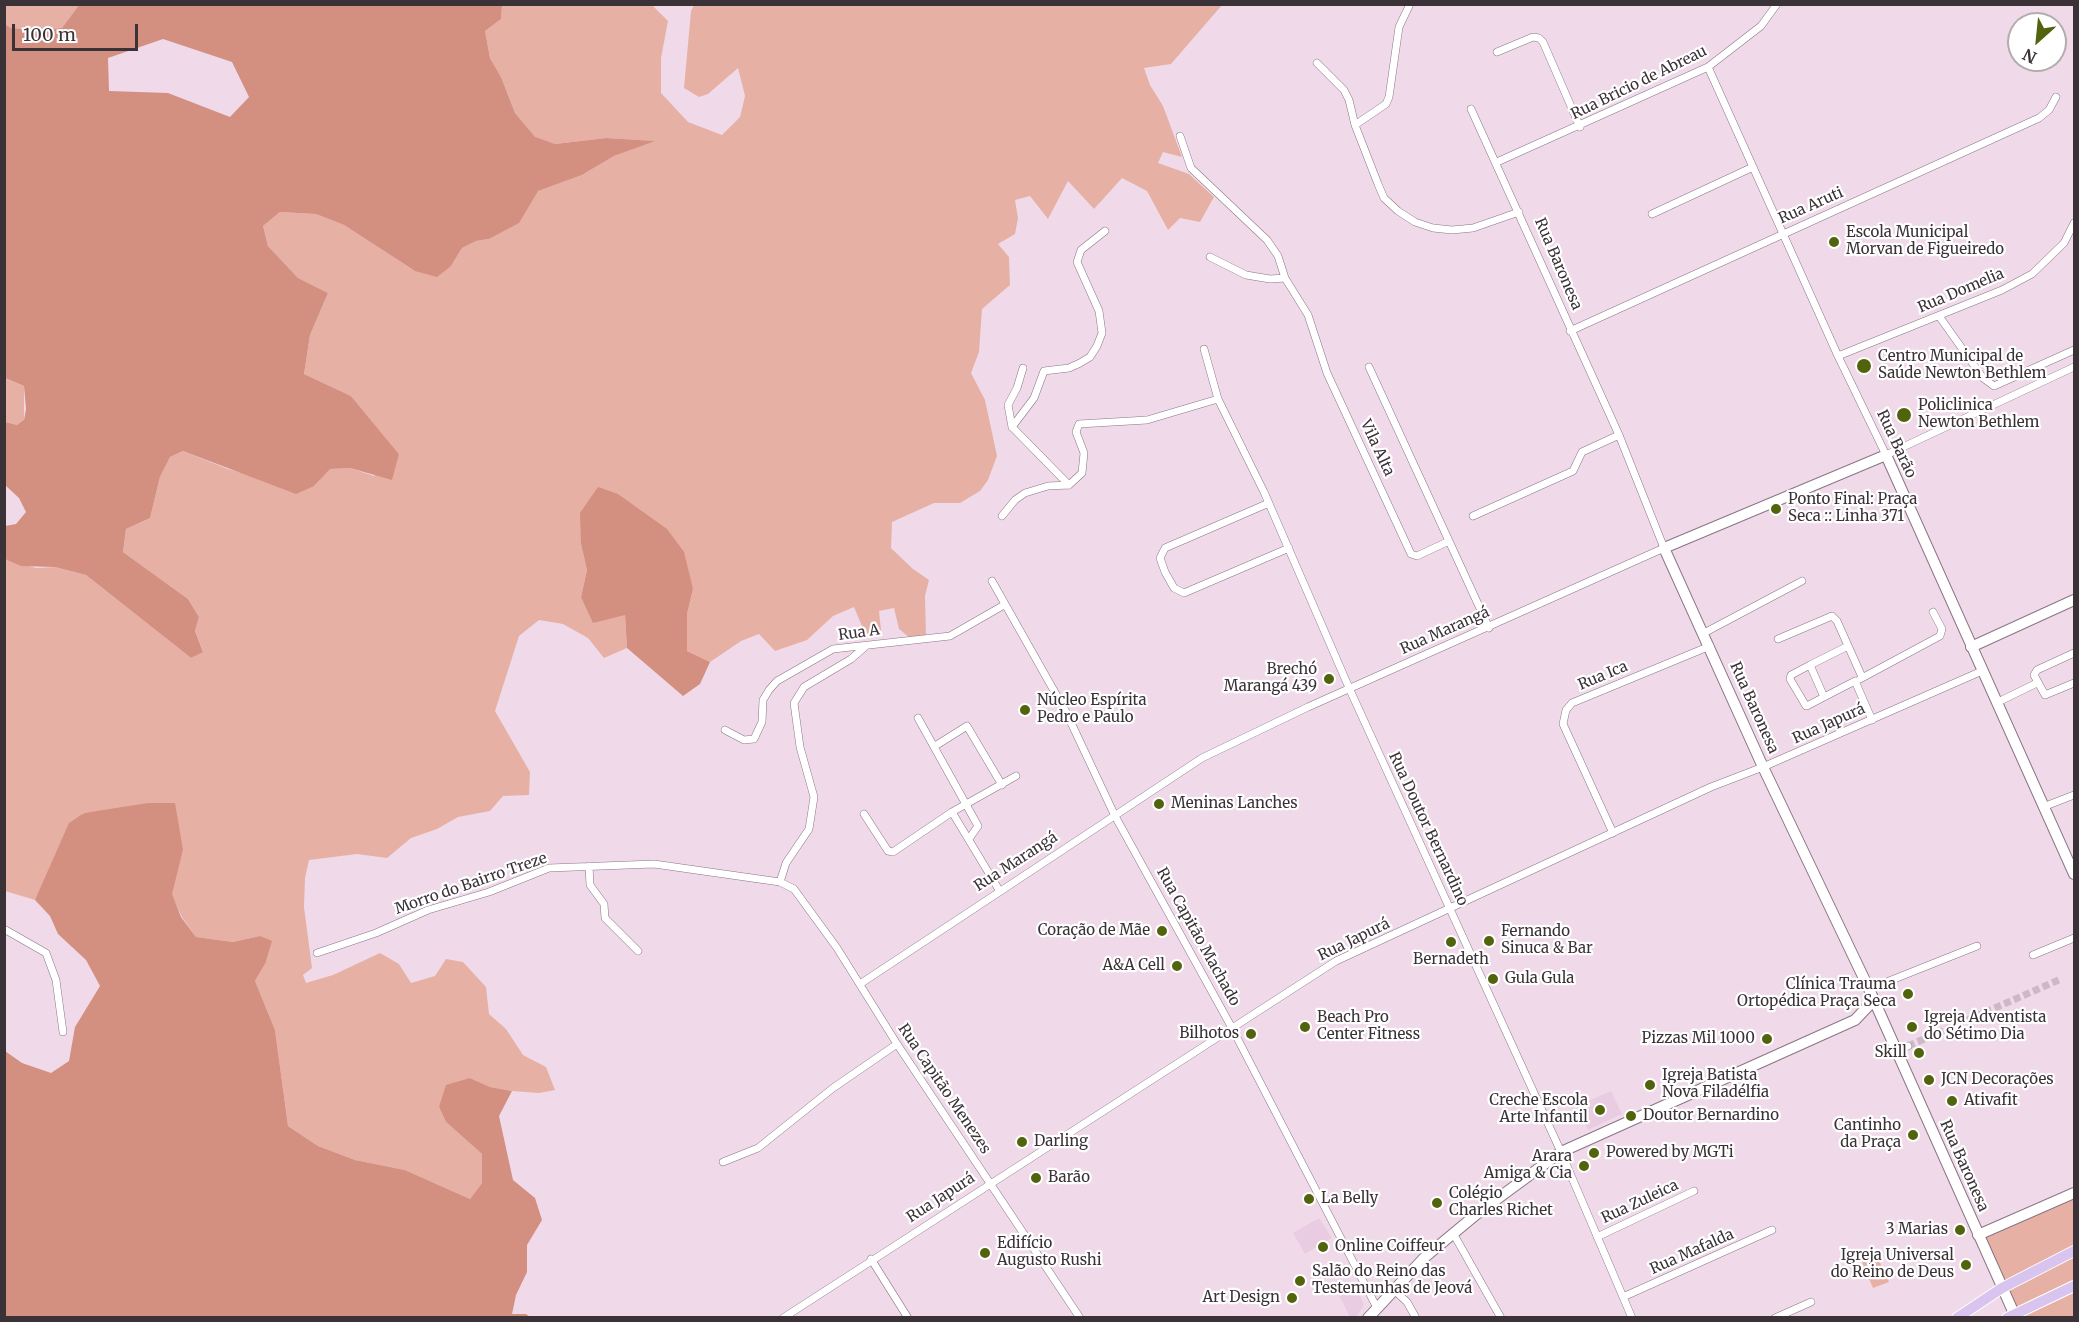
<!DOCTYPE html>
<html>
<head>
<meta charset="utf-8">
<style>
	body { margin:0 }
	#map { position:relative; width:2079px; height:1322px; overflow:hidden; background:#f0daea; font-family:Merriweather,serif }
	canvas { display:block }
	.frame { position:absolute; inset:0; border:6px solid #3b3238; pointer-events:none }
	.north { position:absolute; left:2007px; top:12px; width:60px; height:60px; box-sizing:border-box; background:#fff; border:2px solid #b1adaf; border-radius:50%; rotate:207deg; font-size:16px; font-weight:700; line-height:24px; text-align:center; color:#3b3238 }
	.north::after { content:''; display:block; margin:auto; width:21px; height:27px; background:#51630c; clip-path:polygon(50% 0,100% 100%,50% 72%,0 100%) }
	.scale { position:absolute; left:12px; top:24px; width:126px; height:27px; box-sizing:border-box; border:3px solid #3b3238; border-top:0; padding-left:8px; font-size:18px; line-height:21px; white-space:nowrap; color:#3b3238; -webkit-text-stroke:4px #fff; paint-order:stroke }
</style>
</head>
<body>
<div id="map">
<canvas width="2079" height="1322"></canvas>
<div class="frame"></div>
<div class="north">N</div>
<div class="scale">100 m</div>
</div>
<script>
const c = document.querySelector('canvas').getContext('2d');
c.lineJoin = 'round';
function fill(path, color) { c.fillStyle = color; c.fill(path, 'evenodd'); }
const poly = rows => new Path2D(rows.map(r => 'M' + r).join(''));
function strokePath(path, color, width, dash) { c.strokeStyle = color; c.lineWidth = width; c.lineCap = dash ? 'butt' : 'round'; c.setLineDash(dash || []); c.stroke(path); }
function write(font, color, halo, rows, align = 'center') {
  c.font = font + ' Merriweather,serif'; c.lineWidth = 4.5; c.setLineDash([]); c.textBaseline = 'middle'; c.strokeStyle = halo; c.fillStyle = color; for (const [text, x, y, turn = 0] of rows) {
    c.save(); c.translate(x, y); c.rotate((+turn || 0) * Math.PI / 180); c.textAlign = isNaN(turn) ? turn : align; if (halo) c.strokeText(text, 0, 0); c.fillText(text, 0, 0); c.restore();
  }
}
fill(poly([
	[1611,1091,1622,1114,1588,1130,1577,1106],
	[1319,1218,1332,1238,1305,1254,1293,1233],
	[1349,1289,1353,1294,1358,1291,1364,1305,1356,1317,1350,1317,1338,1294]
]), '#e9cce1');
fill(poly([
	[5,5,79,5,62,28,38,30,11,28,5,24],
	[502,5,652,5,668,21,661,58,661,93,688,122,722,135,740,117,745,96,738,68,708,94,699,97,684,88,691,11,694,5,1222,5,1171,64,1144,68,1150,85,1163,106,1182,157,1163,152,1158,163,1189,174,1214,197,1200,222,1180,218,1168,230,1147,191,1122,178,1094,209,1068,181,1048,219,1030,196,1015,200,1018,218,1015,234,998,244,1009,257,1010,285,982,309,979,352,971,373,985,400,997,456,988,480,980,491,960,503,934,503,892,522,891,548,913,569,929,580,925,596,926,636,910,638,899,629,894,608,879,611,881,630,867,638,854,607,833,616,807,640,775,651,759,634,741,641,710,662,687,651,687,614,693,589,639,511,618,494,581,544,587,570,581,597,625,615,627,648,604,658,588,638,563,624,539,620,519,636,495,711,530,772,529,795,503,796,490,811,458,817,437,829,411,838,387,858,357,854,309,860,305,878,304,907,312,968,303,975,306,983,333,975,380,953,399,964,411,983,435,976,446,959,463,962,486,987,489,1014,506,1029,523,1055,546,1067,555,1090,539,1093,512,1091,490,1087,470,1078,439,1107,446,1122,482,1154,482,1183,470,1199,405,1170,355,1160,318,1146,288,1126,275,1030,255,981,265,964,260,936,233,942,196,937,182,917,171,894,183,850,103,811,83,813,35,900,5,891,5,559,36,568,55,567,86,575,191,658,203,651,195,631,199,617,188,599,123,552,126,529,150,518,160,477,170,457,183,451,228,469,253,476,314,486,329,469,350,468,374,476,399,454,351,396,304,374,310,335,328,293,298,278,268,246,263,226,280,212,316,214,344,225,415,271,451,266,462,248,476,241,489,239,518,223,537,191,582,175,614,156,653,141,606,138,555,144,535,138,515,113,501,77,490,58,485,31,501,19],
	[4,378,24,386,24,421,17,425,5,422],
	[2074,1199,2074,1317,2022,1317,1983,1236],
	[1877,1256,1889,1282,1873,1288,1862,1262]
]), '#e6b1a4');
fill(poly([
	[79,5,502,5,501,19,485,31,490,58,501,77,515,113,535,137,555,144,606,138,655,141,614,156,582,175,538,191,519,223,489,239,476,241,462,248,451,266,437,277,415,271,344,225,316,214,280,212,263,226,268,246,298,278,328,293,310,335,304,374,351,396,399,454,392,480,350,468,330,469,314,486,296,494,183,451,170,457,160,477,150,518,126,529,123,552,188,599,199,617,195,631,203,652,191,658,86,575,55,567,21,566,5,559,5,526,16,524,26,512,19,498,5,485,5,422,17,425,24,420,26,409,24,386,5,378,5,24,11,28,38,30,62,28],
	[163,39,232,62,249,97,230,117,168,93,109,91,108,58],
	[598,487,618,494,667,529,684,552,693,589,687,614,687,651,710,662,700,684,683,696,627,648,625,615,593,623,581,597,587,570,581,544,580,513],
	[148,803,175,803,183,850,172,894,181,917,196,937,233,942,260,936,272,941,265,964,255,981,275,1030,288,1126,318,1146,355,1160,405,1170,470,1199,482,1183,482,1154,446,1122,439,1107,446,1085,470,1078,490,1087,512,1091,499,1116,513,1180,535,1198,542,1220,527,1245,527,1272,516,1295,512,1314,526,1314,530,1317,5,1317,5,1051,22,1063,51,1073,69,1061,75,1027,100,986,86,960,58,934,50,916,35,900,69,823,84,813]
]), '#d38f7f');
strokePath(poly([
	[1908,1046,2061,979]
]), '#ccb8c6', 7, [7, 3.5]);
const street = poly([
	[1497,52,1533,37,1539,38,1543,42,1580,127],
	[1317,63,1344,90,1349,100,1355,125,1378,184,1384,198,1398,211,1415,222,1433,228,1452,230,1473,228,1519,212],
	[1708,67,1838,356,1886,455,2074,367],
	[1355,125,1386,104,1389,97,1399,27,1410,4],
	[1180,136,1191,168,1267,240,1278,256,1285,278,1308,315,1327,373,1411,554,1417,556,1447,542],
	[1497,162,1708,67,1761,26,1777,4],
	[1652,214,1753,167],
	[1210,257,1246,275,1270,279,1285,278],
	[1939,316,1983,378,1994,386,2074,350],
	[1570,331,2039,118,2049,110,2056,97],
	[1204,349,1218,399,1264,492,1350,690,1561,1152,1632,1318],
	[1838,356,2002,290,2032,274,2064,243,2074,223],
	[1369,367,1489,628],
	[1012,427,1008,405,1017,388,1023,368],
	[1069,485,1012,427,1034,398,1044,371,1069,368,1080,363,1090,357,1097,346,1102,333,1099,311,1077,262,1081,250,1105,231],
	[1269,503,1165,548,1160,558,1165,572,1174,588,1184,593,1289,548],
	[1002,516,1015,500,1025,493,1048,486,1069,485,1082,473,1084,453,1076,432,1079,424,1147,420,1218,399],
	[1473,516,1573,471,1582,452,1619,435],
	[992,581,1066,712,1115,816,1232,1028,1377,1308],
	[1704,633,1802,581],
	[1778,639,1832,616,1837,621,1862,677],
	[2074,653,2037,670,2034,675,2045,695,2074,683],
	[1810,665,1848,646],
	[1860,679,1940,636,1942,629,1933,612],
	[1824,697,1810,665,1791,675,1790,679,1806,706,1807,706,1824,697,1855,681,1872,720],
	[1996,703,2037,683],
	[918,718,978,826,969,839],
	[725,730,744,740,754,739,762,722,763,700,769,690,777,681,833,649,950,636,1004,605],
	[935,746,967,726,1002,785],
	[2043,807,2074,795],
	[952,812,999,890],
	[864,814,888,851,893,852,952,812,1016,776],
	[1613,833,1563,724,1566,710,1572,703,1710,646],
	[589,866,590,885,604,904,605,918,638,951],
	[780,882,786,863,809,829,814,797,800,747,794,703,804,687,851,659,866,646],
	[4,929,46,953,56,980,63,1032],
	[317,953,376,933,428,910,489,892,549,868,654,864,780,882,794,889,837,948,897,1044,1080,1318],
	[2033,955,2074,938],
	[860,984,1202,758,1308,707,1664,548,1619,435,1471,109],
	[1869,989,1977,946],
	[1896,1051,1908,1046],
	[723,1162,758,1148,833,1088,897,1044],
	[1453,1233,1501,1318],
	[1597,1237,1694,1191],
	[871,1259,908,1318],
	[1393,1289,1407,1302,1416,1318],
	[1623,1297,1772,1230],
	[783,1318,1336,961,1711,787,1763,767,1982,671],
	[1775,1318,1811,1302]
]);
const secondary = poly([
	[1971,647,2074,600],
	[1978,1235,2074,1193],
	[1368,1318,1425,1257,1478,1213,1561,1152,1855,1020,1874,1000],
	[2016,1318,1869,989,1763,767,1664,548,1886,455,2074,874]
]);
const primary = poly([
	[1957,1318,2002,1288,2074,1251],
	[2007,1318,2074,1286]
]);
strokePath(street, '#897584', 8);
strokePath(secondary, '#897584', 12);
strokePath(primary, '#fff', 12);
strokePath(street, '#fff', 7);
strokePath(secondary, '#fff', 10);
strokePath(primary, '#d8c4ee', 10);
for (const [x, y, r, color] of [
	[1834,242,6,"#51630c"],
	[1864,366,8,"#51630c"],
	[1904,415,8,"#51630c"],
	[1776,509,6,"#51630c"],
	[1329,679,6,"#51630c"],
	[1025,710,6,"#51630c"],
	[1159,804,6,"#51630c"],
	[1162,931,6,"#51630c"],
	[1489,941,6,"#51630c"],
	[1451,942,6,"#51630c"],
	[1177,966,6,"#51630c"],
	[1493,979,6,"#51630c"],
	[1908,994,6,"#51630c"],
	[1305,1027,6,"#51630c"],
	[1912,1027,6,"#51630c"],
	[1251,1034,6,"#51630c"],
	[1767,1039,6,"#51630c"],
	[1919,1053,6,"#51630c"],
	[1929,1080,6,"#51630c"],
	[1650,1085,6,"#51630c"],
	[1952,1101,6,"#51630c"],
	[1600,1110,6,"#51630c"],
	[1631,1116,6,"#51630c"],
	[1913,1135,6,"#51630c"],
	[1022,1142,6,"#51630c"],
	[1594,1153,6,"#51630c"],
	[1584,1166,6,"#51630c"],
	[1036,1178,6,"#51630c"],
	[1309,1199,6,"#51630c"],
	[1437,1203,6,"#51630c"],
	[1960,1230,6,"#51630c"],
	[1323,1247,6,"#51630c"],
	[985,1253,6,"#51630c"],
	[1966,1265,6,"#51630c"],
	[1300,1281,6,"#51630c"],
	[1292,1298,6,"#51630c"]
]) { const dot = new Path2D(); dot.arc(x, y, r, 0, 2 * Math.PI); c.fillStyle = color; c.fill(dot); strokePath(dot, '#fff', 2); }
write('15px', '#3b3238', '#fff', [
	["Rua Bricio de Abreau",1639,83,-26],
	["Rua Aruti",1811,206,-24],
	["Rua Baronesa",1558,264,67],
	["Rua Domelia",1961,291,-23],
	["Rua Barão",1896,444,65],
	["Vila Alta",1377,448,65],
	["Rua Marangá",1445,631,-24],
	["Rua A",859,633,-8],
	["Rua Ica",1603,676,-23],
	["Rua Baronesa",1754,708,66],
	["Rua Japurá",1829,724,-24],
	["Rua Doutor Bernardino",1428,829,65],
	["Rua Marangá",1016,862,-33],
	["Morro do Bairro Treze",471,884,-19],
	["Rua Capitão Machado",1198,937,61],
	["Rua Japurá",1354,940,-26],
	["Rua Capitão Menezes",944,1089,56],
	["Rua Baronesa",1964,1166,66],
	["Rua Japurá",941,1198,-33],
	["Rua Zuleica",1640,1202,-25],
	["Rua Mafalda",1692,1252,-24]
]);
write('15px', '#3b3238', '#fff', [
	["Escola Municipal",1846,233],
	["Morvan de Figueiredo",1846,250],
	["Centro Municipal de",1878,357],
	["Saúde Newton Bethlem",1878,374],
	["Policlinica",1918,406],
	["Newton Bethlem",1918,423],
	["Ponto Final: Praça",1788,500],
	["Seca :: Linha 371",1788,517],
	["Brechó",1317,670,"right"],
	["Marangá 439",1317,687,"right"],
	["Núcleo Espírita",1037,701],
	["Pedro e Paulo",1037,718],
	["Meninas Lanches",1171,804],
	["Coração de Mãe",1150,931,"right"],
	["Fernando",1501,932],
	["Sinuca & Bar",1501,949],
	["Bernadeth",1451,960,"center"],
	["A&A Cell",1165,966,"right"],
	["Gula Gula",1505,979],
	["Clínica Trauma",1896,985,"right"],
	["Ortopédica Praça Seca",1896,1002,"right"],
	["Beach Pro",1317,1018],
	["Center Fitness",1317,1035],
	["Igreja Adventista",1924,1018],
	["do Sétimo Dia",1924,1035],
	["Bilhotos",1239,1034,"right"],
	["Pizzas Mil 1000",1755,1039,"right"],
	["Skill",1907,1053,"right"],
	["Igreja Batista",1662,1076],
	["Nova Filadélfia",1662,1093],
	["JCN Decorações",1941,1080],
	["Creche Escola",1588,1101,"right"],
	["Arte Infantil",1588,1118,"right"],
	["Ativafit",1964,1101],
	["Doutor Bernardino",1643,1116],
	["Cantinho",1901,1126,"right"],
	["da Praça",1901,1143,"right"],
	["Darling",1034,1142],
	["Powered by MGTi",1606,1153],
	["Arara",1572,1157,"right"],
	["Amiga & Cia",1572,1174,"right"],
	["Barão",1048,1178],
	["Colégio",1449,1194],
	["Charles Richet",1449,1211],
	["La Belly",1321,1199],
	["3 Marias",1948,1230,"right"],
	["Edifício",997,1244],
	["Augusto Rushi",997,1261],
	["Online Coiffeur",1335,1247],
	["Igreja Universal",1954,1256,"right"],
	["do Reino de Deus",1954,1273,"right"],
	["Salão do Reino das",1312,1272],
	["Testemunhas de Jeová",1312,1289],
	["Art Design",1280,1298,"right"]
], 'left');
</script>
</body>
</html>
